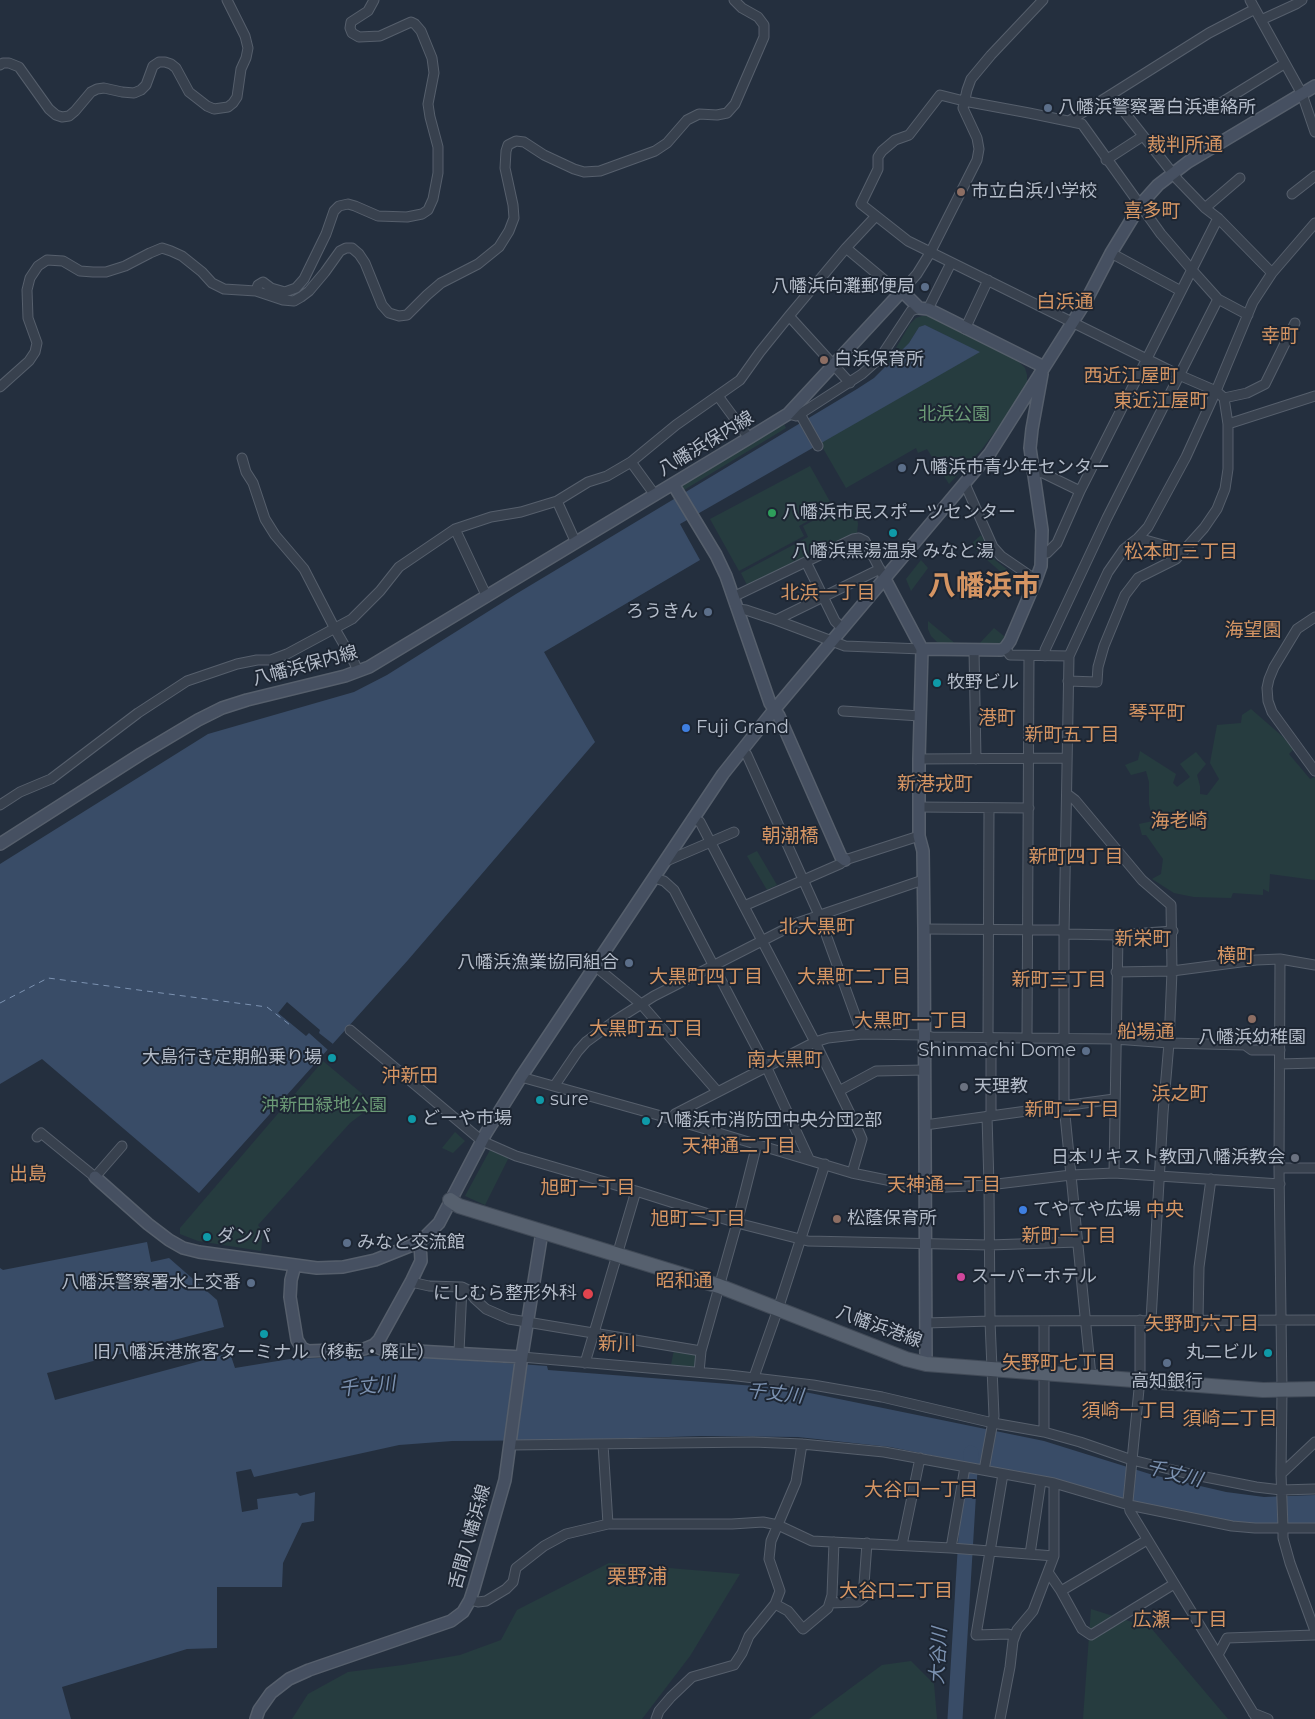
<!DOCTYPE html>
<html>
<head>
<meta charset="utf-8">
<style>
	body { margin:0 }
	canvas { display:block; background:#242f3e }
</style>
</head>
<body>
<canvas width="1315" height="1719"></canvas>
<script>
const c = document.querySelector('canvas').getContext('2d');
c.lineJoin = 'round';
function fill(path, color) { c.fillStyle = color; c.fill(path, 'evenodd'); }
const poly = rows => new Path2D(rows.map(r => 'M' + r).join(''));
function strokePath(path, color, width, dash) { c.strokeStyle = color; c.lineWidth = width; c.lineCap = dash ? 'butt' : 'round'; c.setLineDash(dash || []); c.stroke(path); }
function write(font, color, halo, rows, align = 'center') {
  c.font = font + ' Montserrat,"Noto Sans JP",sans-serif'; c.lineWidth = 4; c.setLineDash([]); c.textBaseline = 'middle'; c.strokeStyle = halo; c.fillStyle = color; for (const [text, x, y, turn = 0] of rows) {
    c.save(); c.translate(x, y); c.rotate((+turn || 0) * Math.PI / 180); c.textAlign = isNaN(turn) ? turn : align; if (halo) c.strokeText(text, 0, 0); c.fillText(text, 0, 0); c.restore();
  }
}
fill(poly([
	[922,316,927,316,1018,361,1025,368,1027,375,1027,383,1006,417,982,449,949,484,927,449,918,453,916,448,846,488,820,443,979,352,925,325,919,327,909,343,885,367,910,324,916,318],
	[783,422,786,428,684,490,681,485],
	[810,466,833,507,799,526,804,536,739,571,710,519],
	[843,505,850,506,856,514,858,524,857,533,747,585,741,573,808,537,803,526],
	[981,535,995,560,1030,587,1026,594,970,545],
	[921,560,928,568,911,591,906,579],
	[928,621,957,645,946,645,937,642,931,636,928,629],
	[994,628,1010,641,1005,648,979,644],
	[1251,709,1282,736,1294,749,1289,754,1310,779,1315,777,1315,880,1270,874,1269,892,1263,889,1263,895,1233,893,1231,898,1194,897,1174,893,1152,879,1161,874,1163,859,1146,835,1142,835,1139,824,1153,821,1149,804,1149,782,1146,771,1131,775,1125,765,1138,760,1140,751,1176,774,1173,783,1177,787,1190,777,1180,764,1196,752,1206,764,1197,775,1200,786,1200,794,1207,795,1219,779,1210,763,1217,725,1241,723,1242,715],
	[757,851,777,885,767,890,747,856],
	[323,1061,372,1102,367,1110,350,1123,258,1225,263,1232,261,1251,198,1241,180,1234,180,1228],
	[455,1132,465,1141,453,1153,442,1148],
	[490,1150,509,1157,485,1205,465,1196],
	[674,1350,701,1355,701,1372,670,1370],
	[609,1563,740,1574,690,1656,642,1719,292,1719,308,1694,348,1672,403,1665,460,1655,501,1640,517,1610],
	[1091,1609,1151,1628,1228,1719,1083,1719],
	[911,1661,934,1684,937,1719,809,1719,882,1665]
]), '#263c3f');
fill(poly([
	[925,325,980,352,680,524,700,560,544,652,595,742,408,960,199,1193,42,1059,0,1084,0,864,208,734,354,692,387,675,516,594,857,389,874,378,909,343,919,327],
	[147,1242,151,1262,169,1258,217,1300,224,1327,47,1373,55,1400,230,1353,235,1368,290,1359,378,1356,436,1358,547,1366,548,1370,768,1387,800,1391,1044,1441,1153,1475,1226,1492,1264,1497,1315,1495,1315,1525,1248,1523,1215,1519,1135,1502,1054,1480,890,1447,798,1437,701,1436,570,1440,452,1441,399,1445,254,1477,251,1469,236,1472,242,1512,258,1509,257,1499,297,1493,300,1496,315,1492,314,1521,302,1523,283,1563,282,1587,217,1587,217,1648,187,1649,62,1687,71,1719,0,1719,0,1268,3,1270]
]), '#394c67');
fill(poly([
	[287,1002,320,1030,319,1033,333,1044,328,1050,309,1033,306,1036,278,1013]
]), '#242f3e');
strokePath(poly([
	[955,1719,971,1453]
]), '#394c67', 15);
strokePath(poly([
	[0,1003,48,978,267,1007,290,1025,291,1023]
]), '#7c92b1', 1, [6, 5]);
const street = poly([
	[1250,0,1302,94,1315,132],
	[1261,20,1296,4,1302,0],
	[0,65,3,63,9,63,19,67,49,109,56,115,62,117,69,116,75,111,91,92,97,89,104,88,122,92,134,93,141,90,146,85,153,66,159,62,165,62,171,64,176,68,189,92,207,106,214,109,228,107,233,103,237,97,241,69,246,58,248,48,245,36,227,0],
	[1111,95,1178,180,1205,208,1218,218,1272,273],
	[1219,104,1284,64],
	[1069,121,1209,33,1255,9],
	[1106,160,1143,136],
	[1292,194,1315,176],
	[1205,208,1240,178],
	[846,248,900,293],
	[1111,253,1181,291],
	[256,291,258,285,263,282,271,288,285,292,296,288,304,279,326,234,334,211,339,206,348,204,355,206,378,216,407,217,422,214,428,210,433,199,438,173,438,147,430,117,428,104,434,73,432,58,421,31,415,24,411,22,380,36,359,37,352,33,350,28,351,22,368,11,374,0],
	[902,291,917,274,930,253,977,160,979,149,977,138,963,108,967,90,971,79,991,55,1043,0],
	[928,309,951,263],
	[789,316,850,383],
	[965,329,988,280],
	[0,387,29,361,35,352,37,343,28,318,27,290,30,278,38,266,47,260,63,261,80,271,93,272,106,272,125,266,150,253,162,248,171,251,182,256,202,272,212,283,224,289,256,291,283,300,294,301,301,297,309,291,325,272,340,251,346,248,352,248,359,254,365,263,382,305,389,313,399,316,407,315,427,295,441,283,478,264,499,247,509,231,514,218,513,205,505,168,506,151,508,145,516,141,524,142,544,155,574,169,584,172,600,171,655,151,667,143,687,120,699,114,717,115,727,113,735,104,764,37,764,25,758,17,742,8,734,0],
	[718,396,749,438],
	[1224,398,1247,393,1265,384,1295,323],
	[788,414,796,416,800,414,862,374,880,358,911,311,919,308],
	[800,414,818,446],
	[1228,424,1315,396],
	[242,458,246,472,253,483,265,519,275,535,304,569,335,629,354,662,358,671],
	[631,462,655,495],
	[1034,472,1043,473,1080,491],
	[965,484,993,547,1001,556,1036,580],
	[557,501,576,543],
	[455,529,487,597],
	[1138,538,1184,551],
	[1042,553,1047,553,1057,543,1080,491,1218,218],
	[806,562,835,621,843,629],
	[733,597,853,539,859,538,865,541,885,579],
	[738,609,746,610,776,620,845,646,922,649],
	[1315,617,1297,629,1274,667,1269,679,1267,688,1268,701,1272,712,1315,771],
	[776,620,880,569],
	[1005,648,1010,655,1069,656],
	[974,650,976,759],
	[1045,656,1045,650,1107,518,1218,299],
	[1068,681,1097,682,1098,667,1104,646,1125,595,1138,578,1176,559,1204,528,1217,509,1225,489,1228,469,1228,424,1224,398,1216,391,1179,375,908,241,861,204,878,169,878,157,882,151,895,140,909,135,940,95,964,101,1029,113,1082,124,1161,234,1192,270,1218,299,1248,315],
	[843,711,920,716],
	[742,750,747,755,819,915,862,1034],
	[919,759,1067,758],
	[1067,794,1075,800,1142,880,1171,905,1172,971,1169,1043,1163,1113,1151,1320],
	[0,805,20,792,51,779,138,713,187,681,237,664,257,660,271,660,287,654,352,619,380,591,399,567,455,529,491,517,521,512,557,501,588,482,607,476,631,462,676,425,740,380,760,352,789,316,846,248,875,217],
	[919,807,1029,808],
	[692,819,700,822,815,1042,859,1132,862,1139,852,1173],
	[664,862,734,832],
	[654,878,664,881,674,890,766,1066,809,1159],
	[744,906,840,864,845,860,919,836],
	[924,929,1064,930],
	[1064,934,1118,935,1173,931],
	[1280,959,1279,1168,1282,1390,1281,1474,1283,1528,1283,1538,1290,1563,1315,1631],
	[595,966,641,1004,717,1091],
	[1116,972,1172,971,1256,960,1280,959,1315,965],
	[350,1030,482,1141,516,1156,636,1191,737,1223,808,1241,989,1245,1078,1242],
	[988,1038,989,808],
	[991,1038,991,1116],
	[1027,1038,1029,656],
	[1280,1064,1315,1063],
	[521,1077,672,1119,852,1173,926,1188,989,1185,1071,1175,1114,1173,1280,1184],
	[555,1085,578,1051,586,1042,616,1020,654,996,797,923,923,880],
	[839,1091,876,1071,924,1070],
	[672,1119,675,1114,815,1042,828,1038,862,1034,924,1035,932,1037,1115,1039,1169,1043,1245,1045,1252,1050,1280,1050],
	[925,1125,1114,1099],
	[37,1137,41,1133,95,1177,122,1146],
	[1279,1168,1315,1168],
	[1114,1173,1118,935],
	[411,1282,429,1286,462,1287,468,1290,475,1299,486,1309,509,1319,701,1351],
	[1140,1320,1140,1379,1128,1501,1130,1511,1257,1719],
	[1198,1320,1199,1267,1211,1179],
	[926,1323,990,1321,1315,1320],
	[459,1352,462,1287],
	[522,1357,729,1375,813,1385,882,1397,993,1423,1044,1432,1080,1442,1132,1460,1185,1473,1256,1487,1281,1490,1315,1489],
	[585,1363,636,1191],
	[699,1372,701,1351,737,1223,757,1144],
	[1091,1376,1064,1105,1064,934,1069,656,1108,572,1124,549,1138,538,1148,527,1186,457,1216,391,1253,302,1272,273,1315,223],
	[754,1377,778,1309,825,1164],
	[1044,1432,1044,1321],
	[603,1444,608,1524],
	[510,1445,753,1442,802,1444,884,1452,1054,1483,1129,1505,1232,1526,1255,1528,1315,1528],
	[984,1470,994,1416,990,1321,989,1185,987,1116],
	[1003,1474,976,1635,1008,1634,1015,1636],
	[1281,1474,1315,1442],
	[902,1545,920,1458],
	[951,1548,965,1467],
	[1030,1554,1041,1481],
	[1048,1572,1061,1591,1147,1540],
	[1061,1591,1082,1629,1091,1635,1174,1584],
	[470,1600,478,1602,486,1601,506,1589,513,1582,516,1568,544,1546,566,1534,608,1524,732,1524,763,1522,778,1525,812,1541,951,1548,1054,1556],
	[830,1603,858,1602,863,1598,867,1543],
	[775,1604,788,1611,803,1629,828,1608,832,1595,834,1542],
	[1218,1655,1227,1638,1315,1635],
	[1253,1713,1268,1719],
	[656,1719,659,1711,671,1697,692,1677,734,1665,742,1653,749,1636,775,1604,780,1591,769,1559,771,1541,796,1482,802,1444],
	[1000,1719,1010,1667,1013,1641,1017,1630,1033,1611,1054,1556,1054,1483]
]);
const secondary = poly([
	[673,484,716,555,726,576,770,703,779,716,841,857,845,860],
	[885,579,922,649,919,759,919,836,923,851,924,929,926,1364],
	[922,649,1001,650,1005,648,1010,641,1036,580,1041,566,1042,530,1030,448,1032,429,1042,374],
	[0,844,141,754,198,720,222,708,247,700,345,676,369,667,749,438,788,414,902,291,919,308,928,309,1044,367],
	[95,1177,148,1224,169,1240,183,1248,199,1252,317,1268,343,1267,375,1260,420,1242,439,1223,486,1133,521,1077,723,774,774,710,990,453,1086,301,1111,253,1141,204,1158,185,1188,162,1315,86],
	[295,1265,291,1280,290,1297,297,1340,302,1348,308,1351,364,1349,374,1345,379,1340,411,1282,421,1261,420,1242],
	[374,1345,381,1349,522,1357],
	[256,1719,259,1710,271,1693,289,1679,309,1670,451,1621,463,1612,470,1600,474,1588,505,1480,521,1362,542,1232]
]);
const primary = poly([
	[450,1200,459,1206,719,1286,906,1359,926,1364,1263,1390,1315,1389]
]);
strokePath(street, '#565f6c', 11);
strokePath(secondary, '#565f6c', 14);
strokePath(primary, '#414a57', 16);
strokePath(street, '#38414e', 9);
strokePath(secondary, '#465061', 11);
strokePath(primary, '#56606e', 14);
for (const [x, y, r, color] of [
	[1048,108,5,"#5c6f8a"],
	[961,192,5,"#8d6e63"],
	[925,287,5,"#5c6f8a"],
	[824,360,5,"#8d6e63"],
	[902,468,5,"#5c6f8a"],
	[772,513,5,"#2e9e5b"],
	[893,533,5,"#0f9aa8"],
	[708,612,5,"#5c6f8a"],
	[937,683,5,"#0f9aa8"],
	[686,728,5,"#3f7fe0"],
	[629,963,5,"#5c6f8a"],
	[1252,1019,5,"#8d6e63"],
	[1086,1051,5,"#5c6f8a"],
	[332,1058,5,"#0f9aa8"],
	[964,1087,5,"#6b7280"],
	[540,1100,5,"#0f9aa8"],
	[412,1119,5,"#0f9aa8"],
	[646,1121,5,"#0f9aa8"],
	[1295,1158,5,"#6b7280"],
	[1023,1210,5,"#3f7fe0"],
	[837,1219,5,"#8d6e63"],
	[207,1237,5,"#0f9aa8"],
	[347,1243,5,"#5c6f8a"],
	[961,1277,5,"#d1479c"],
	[251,1283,5,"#5c6f8a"],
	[588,1294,6,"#e0444e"],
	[264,1334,5,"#0f9aa8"],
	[1268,1353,5,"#0f9aa8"],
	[1167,1363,5,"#5c6f8a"]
]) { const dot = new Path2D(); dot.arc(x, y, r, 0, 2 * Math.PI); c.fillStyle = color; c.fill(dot); strokePath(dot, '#1d2633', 2); }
write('18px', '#b4bcc9', '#1d2633', [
	["八幡浜警察署白浜連絡所",1058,108],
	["市立白浜小学校",971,192],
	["八幡浜向灘郵便局",915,287,"right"],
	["白浜保育所",834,360],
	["八幡浜市青少年センター",912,468],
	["八幡浜市民スポーツセンター",782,513],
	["八幡浜黒湯温泉 みなと湯",893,552,"center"],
	["ろうきん",698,612,"right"],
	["牧野ビル",947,683],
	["Fuji Grand",696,728],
	["八幡浜漁業協同組合",619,963,"right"],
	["八幡浜幼稚園",1252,1038,"center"],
	["Shinmachi Dome",1076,1051,"right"],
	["大島行き定期船乗り場",322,1058,"right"],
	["天理教",974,1087],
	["sure",550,1100],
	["どーや市場",422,1119],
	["八幡浜市消防団中央分団2部",656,1121],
	["日本リキスト教団八幡浜教会",1285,1158,"right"],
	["てやてや広場",1033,1210],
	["松蔭保育所",847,1219],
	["ダンパ",217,1237],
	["みなと交流館",357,1243],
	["スーパーホテル",971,1277],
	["八幡浜警察署水上交番",241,1283,"right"],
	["にしむら整形外科",577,1294,"right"],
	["旧八幡浜港旅客ターミナル（移転・廃止）",264,1353,"center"],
	["丸二ビル",1258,1353,"right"],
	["高知銀行",1167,1382,"center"]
], 'left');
write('18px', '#6b9a76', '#1d2633', [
	["北浜公園",954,415],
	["沖新田緑地公園",324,1106]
]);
write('18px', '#b4bcc9', '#1d2633', [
	["八幡浜保内線",706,444,-31],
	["八幡浜保内線",305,666,-15],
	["八幡浜港線",879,1327,20],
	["舌間八幡浜線",470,1537,-74]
]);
write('19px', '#d59563', '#1d2633', [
	["裁判所通",1185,145],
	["喜多町",1152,211],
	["白浜通",1065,302],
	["幸町",1280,336],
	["西近江屋町",1131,376],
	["東近江屋町",1161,401],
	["松本町三丁目",1181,552],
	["北浜一丁目",828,593],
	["海望園",1253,630],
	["琴平町",1157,713],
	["港町",997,718],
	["新町五丁目",1072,735],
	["新港戎町",935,784],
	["海老崎",1179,821],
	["朝潮橋",790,836],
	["新町四丁目",1076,857],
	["北大黒町",817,927],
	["新栄町",1143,939],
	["横町",1236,956],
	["大黒町四丁目",706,977],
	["大黒町二丁目",854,977],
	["新町三丁目",1059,980],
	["大黒町一丁目",911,1021],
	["大黒町五丁目",646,1029],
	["船場通",1146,1032],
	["南大黒町",785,1060],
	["沖新田",410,1076],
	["浜之町",1180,1094],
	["新町二丁目",1072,1110],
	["天神通二丁目",739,1146],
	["出島",28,1174],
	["天神通一丁目",944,1185],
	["旭町一丁目",588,1188],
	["中央",1165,1210],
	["旭町二丁目",698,1219],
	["新町一丁目",1069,1236],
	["昭和通",684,1281],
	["矢野町六丁目",1202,1324],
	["新川",617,1344],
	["矢野町七丁目",1059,1363],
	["須崎一丁目",1129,1411],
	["須崎二丁目",1230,1419],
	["大谷口一丁目",921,1490],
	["大谷口二丁目",896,1591],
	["広瀬一丁目",1180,1620]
]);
write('italic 19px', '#7c92b1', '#1d2633', [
	["千丈川",367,1387,-6],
	["千丈川",775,1394,6],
	["千丈川",1174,1474,14],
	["大谷川",939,1656,-87]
]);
write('20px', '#d59563', '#1d2633', [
	["栗野浦",637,1577]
]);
write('bold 28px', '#d59563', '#1d2633', [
	["八幡浜市",984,587]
]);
</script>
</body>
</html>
